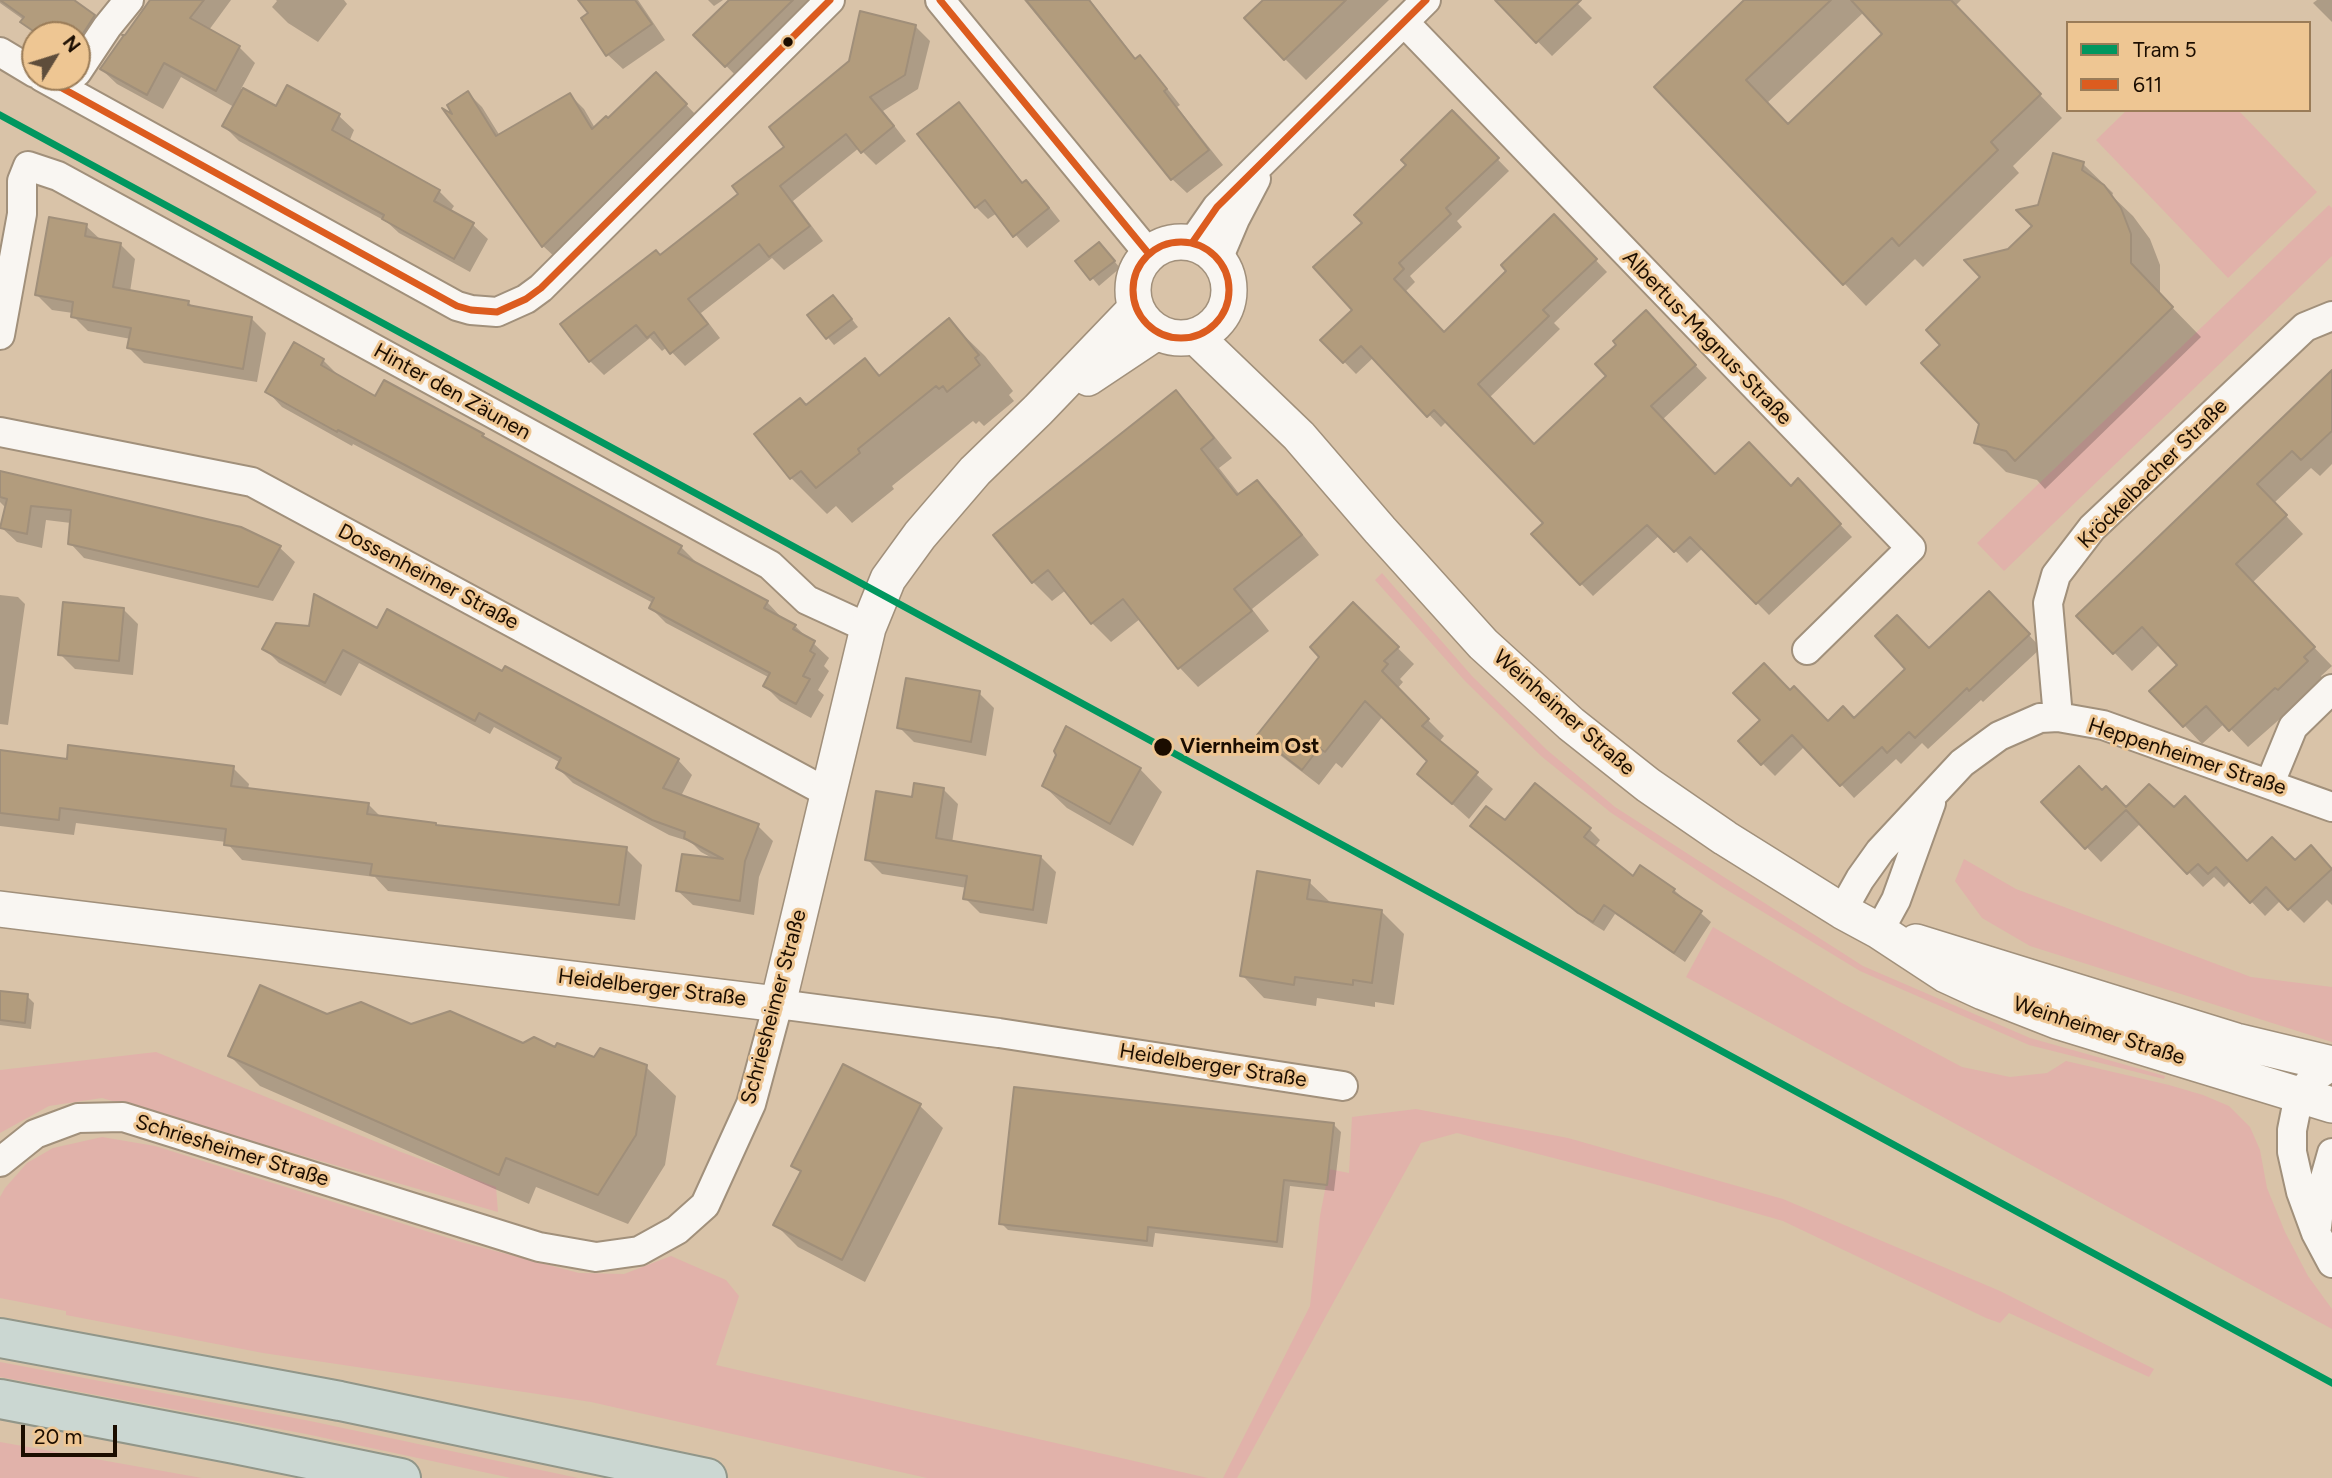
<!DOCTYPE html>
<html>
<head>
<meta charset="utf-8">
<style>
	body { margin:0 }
	#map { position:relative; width:2332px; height:1478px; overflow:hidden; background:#d9c3a8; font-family:Figtree,sans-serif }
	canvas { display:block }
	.legend { position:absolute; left:2066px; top:21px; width:245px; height:91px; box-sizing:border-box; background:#eec693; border:2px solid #9a7c58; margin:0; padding:9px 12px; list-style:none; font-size:21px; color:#1b0d00 }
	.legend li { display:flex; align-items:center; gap:14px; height:35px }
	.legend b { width:35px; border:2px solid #9a7c58 }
	.north { position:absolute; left:21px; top:21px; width:70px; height:70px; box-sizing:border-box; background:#eec693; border:2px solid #9a7c58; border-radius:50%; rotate:52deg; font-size:19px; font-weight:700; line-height:28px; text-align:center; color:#1b0d00 }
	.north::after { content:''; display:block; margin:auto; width:24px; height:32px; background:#5e4d3b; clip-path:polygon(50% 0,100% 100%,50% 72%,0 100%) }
	.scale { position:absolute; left:21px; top:1425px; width:96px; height:32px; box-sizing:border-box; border:4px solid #1b0d00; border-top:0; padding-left:9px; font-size:21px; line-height:24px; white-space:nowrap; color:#1b0d00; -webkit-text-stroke:5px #eec693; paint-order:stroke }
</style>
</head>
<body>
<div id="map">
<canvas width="2332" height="1478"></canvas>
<ul class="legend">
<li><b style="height:9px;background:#00975f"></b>Tram 5</li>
<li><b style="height:9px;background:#dc5c1f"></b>611</li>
</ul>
<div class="north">N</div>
<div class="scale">20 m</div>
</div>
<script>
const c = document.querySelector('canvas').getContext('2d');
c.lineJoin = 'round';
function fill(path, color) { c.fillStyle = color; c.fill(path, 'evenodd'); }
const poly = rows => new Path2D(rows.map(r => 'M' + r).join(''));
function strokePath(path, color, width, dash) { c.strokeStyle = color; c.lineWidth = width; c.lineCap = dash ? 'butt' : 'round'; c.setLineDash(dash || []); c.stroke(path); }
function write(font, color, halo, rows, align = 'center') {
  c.font = font + ' Figtree,sans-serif'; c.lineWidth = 6; c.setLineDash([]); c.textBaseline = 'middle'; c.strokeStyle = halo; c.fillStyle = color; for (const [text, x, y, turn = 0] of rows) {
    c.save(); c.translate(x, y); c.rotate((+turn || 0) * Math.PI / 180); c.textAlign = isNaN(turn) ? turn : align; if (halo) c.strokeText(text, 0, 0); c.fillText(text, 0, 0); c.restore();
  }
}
fill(poly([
	[2127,110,2238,110,2317,192,2228,278,2096,140],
	[2329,205,2332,208,2332,256,2004,571,1977,543],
	[1382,573,1472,676,1547,750,1615,807,1727,879,1863,966,2030,1038,2165,1076,2164,1079,2029,1045,1860,971,1722,887,1610,812,1541,756,1465,681,1375,580],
	[1964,859,2016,889,2251,977,2332,987,2332,1042,2030,946,1982,918,1955,881],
	[1713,927,1840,1002,1962,1067,2010,1077,2047,1073,2066,1061,2169,1085,2203,1095,2229,1106,2250,1127,2260,1150,2267,1188,2285,1232,2308,1276,2332,1309,2332,1329,1686,977],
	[156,1052,401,1152,496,1187,498,1212,102,1098,49,1106,0,1133,0,1070],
	[1416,1109,1568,1138,1783,1199,2000,1291,2154,1369,2149,1377,2009,1313,2000,1323,1986,1318,1783,1221,1654,1184,1457,1133,1421,1143,1237,1478,1223,1478,1310,1306,1320,1216,1329,1169,1349,1173,1352,1117],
	[102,1137,155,1146,461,1242,579,1273,624,1274,671,1256,726,1280,739,1296,716,1365,1208,1478,927,1478,591,1402,263,1353,66,1315,66,1311,0,1298,0,1197,5,1188,27,1163,53,1148],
	[0,1362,310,1421,578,1478,511,1478,306,1434,0,1377],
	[0,1442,202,1478,0,1478]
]), '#e1b2aa');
fill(poly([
	[0,0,71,0,94,16,109,31,77,62,77,35,36,35,22,22,24,20,0,3],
	[151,0,231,0,209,30,239,47,255,63,241,89,276,108,288,87,339,116,354,130,349,142,439,191,454,206,450,212,473,225,488,239,470,272,399,233,387,222,239,141,224,126,234,107,181,77,163,109,117,84,101,69],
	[276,0,344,0,347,4,318,42,288,23,272,7,277,1],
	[580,0,638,0,665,40,623,69,608,55,590,14],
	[708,0,723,0,714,6],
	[731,0,822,0,741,81,696,35],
	[1024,0,1090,0,1137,60,1140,58,1155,73,1180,105,1177,107,1223,165,1187,193,1172,179],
	[1265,0,1389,0,1306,80,1285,59],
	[1497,0,1574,0,1592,18,1552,56],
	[1747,0,1961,0,1955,6,2062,118,2013,166,2019,173,1923,267,1915,259,1866,306,1656,87],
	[1864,12,1884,34,1788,126,1767,103],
	[2317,0,2332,0,2332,22,2313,3],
	[916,27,930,41,918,89,883,111,906,141,876,165,859,148,793,201,823,241,784,270,772,258,701,313,720,338,685,366,667,347,662,351,650,338,604,375,590,361,660,256,741,194,787,147],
	[656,74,700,119,557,259,543,246,457,118,468,93,482,107,500,136,570,95,584,109,595,128,608,121],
	[959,104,971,117,1024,184,1026,182,1039,194,1060,221,1027,248,997,213,988,219,976,207],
	[1452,112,1509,171,1457,221,1462,227,1410,276,1415,282,1405,292,1444,334,1566,229,1607,272,1554,323,1560,329,1489,398,1534,446,1609,377,1658,325,1707,378,1662,420,1715,477,1791,488,1810,493,1852,537,1769,615,1703,548,1687,563,1660,535,1593,596,1533,534,1545,523,1447,421,1441,427,1374,357,1356,374,1323,340,1354,310,1364,223],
	[2083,164,2113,193,2112,196,2133,216,2150,239,2160,265,2160,295,2201,337,2045,489,2037,480,2006,472,1976,442,1981,424,1943,345,2009,251,2034,226,2039,206],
	[86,226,102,241,120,244,135,259,130,292,188,302,194,308,251,318,266,333,257,382,144,363,129,348,131,339,88,331,73,316,73,313,52,310,37,295],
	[1106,251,1120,268,1099,286,1078,261],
	[840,304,858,327,834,345,809,315],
	[949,321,985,356,1013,391,1009,395,1014,401,984,426,979,421,976,424,973,421,892,486,894,489,852,523,836,506,827,514,791,478,757,434,807,407,865,360,881,376],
	[323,360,338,375,376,398,483,435,490,443,681,547,696,562,695,564,767,602,781,617,780,619,795,626,829,658,824,666,829,671,818,690,824,695,811,718,780,701,765,686,770,678,666,623,651,608,653,603,353,444,352,446,282,407,268,392],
	[2332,372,2332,464,2320,476,2311,468,2274,503,2303,534,2252,583,2332,666,2321,676,2324,680,2248,747,2225,723,2202,744,2152,691,2179,665,2160,644,2132,671,2079,616],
	[1176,392,1194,411,1232,458,1219,468,1240,495,1257,482,1276,501,1319,555,1252,609,1269,631,1198,687,1180,668,1140,619,1111,642,1092,623,1066,590,1052,601,1033,582,996,535],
	[0,473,280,548,295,562,273,601,84,558,70,543,71,523,46,520,42,548,17,542,2,528,7,509,0,502],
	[0,595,18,597,25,604,8,725,0,724],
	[1353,604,1414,664,1400,679,1403,682,1397,689,1444,736,1439,742,1493,789,1469,819,1419,774,1430,762,1383,716,1342,768,1336,763,1319,785,1276,752,1259,735,1321,657],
	[2002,606,2041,648,1983,702,1981,700,1928,749,1922,743,1901,764,1896,759,1854,798,1805,746,1775,776,1740,741,1790,692,1828,723,1855,720,1929,650],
	[123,609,138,624,133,675,75,669,60,654],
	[377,631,503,674,678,760,692,775,681,796,758,826,773,841,759,877,754,915,693,905,678,891,714,859,701,852,691,842,669,835,573,783,558,768,561,763,494,727,490,734,359,663,341,696,279,663,264,648],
	[979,693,994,708,986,756,914,742,899,727],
	[0,752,68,761,233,768,249,784,248,789,368,804,381,817,438,827,626,849,642,865,635,920,388,891,375,877,242,860,226,842,76,823,74,835,0,826],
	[1140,769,1162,792,1133,846,1067,808,1044,786],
	[1535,785,1590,830,1600,840,1594,848,1633,879,1640,868,1674,890,1711,922,1685,962,1615,914,1604,931,1591,923,1483,836,1505,823],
	[943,789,958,804,952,843,1041,857,1056,872,1047,924,980,913,965,898,967,888,882,874,867,859,914,799],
	[2102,792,2126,809,2174,809,2247,863,2295,862,2311,847,2332,869,2332,905,2327,900,2304,923,2281,900,2265,916,2231,880,2224,887,2214,877,2203,887,2141,823,2101,862,2043,802],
	[1309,882,1332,904,1382,912,1404,934,1394,1005,1375,1002,1375,1007,1317,998,1316,1006,1264,998,1242,975],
	[0,993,27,996,34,1003,31,1029,0,1025],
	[327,1015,411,1026,555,1049,595,1059,646,1067,676,1096,665,1165,628,1224,536,1187,529,1204,260,1086,230,1056],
	[843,1067,920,1106,943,1128,865,1282,798,1247,776,1225,802,1174,793,1165],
	[1334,1125,1341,1132,1334,1191,1290,1186,1283,1248,1155,1233,1153,1247,1008,1230,1001,1223]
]), '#0003');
const building = poly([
	[0,0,74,0,95,15,82,35,39,35,20,22,24,17,0,0],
	[150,0,204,0,190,18,240,46,216,91,164,63,147,95,100,69,124,35,122,35,125,35,150,0],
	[578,0,635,0,652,24,606,56,581,18,588,13,578,0],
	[729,0,793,0,725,67,693,35,729,0],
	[1026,0,1089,0,1135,59,1140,55,1167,89,1164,91,1209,150,1171,180,1026,0],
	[1263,0,1346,0,1284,60,1244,18,1263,0],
	[1495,0,1581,0,1536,43,1495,0],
	[1744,0,1831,0,1746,80,1788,124,1882,34,1851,0,1951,0,2041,94,1991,142,1998,150,1899,246,1892,238,1843,285,1654,87,1744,0],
	[860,11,916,25,905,75,870,97,894,126,861,153,846,134,780,186,810,226,769,257,759,244,688,299,708,324,670,354,654,332,647,338,636,325,589,362,560,324,656,250,660,255,738,194,732,186,784,147,769,127,849,61,860,11],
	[656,72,687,104,542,247,442,108,452,114,447,105,468,91,496,136,570,93,592,129,606,116,608,118,656,72],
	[287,85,340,114,332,130,440,190,434,201,474,223,454,259,382,219,384,215,222,126,243,88,276,106,287,85],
	[959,102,1022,183,1026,180,1049,208,1013,237,985,200,975,208,917,134,959,102],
	[1452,110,1499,158,1446,208,1451,214,1399,263,1404,269,1394,279,1444,332,1506,271,1501,265,1554,214,1597,259,1543,310,1549,316,1478,384,1534,444,1606,376,1595,364,1616,345,1613,341,1646,310,1696,365,1651,406,1715,474,1749,442,1791,486,1798,478,1841,524,1756,604,1690,537,1674,552,1647,525,1580,585,1531,534,1543,523,1434,410,1427,417,1361,346,1343,363,1320,340,1352,310,1313,267,1362,223,1354,215,1406,165,1401,160,1452,110],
	[2053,153,2084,162,2082,170,2104,185,2121,208,2131,234,2131,263,2173,307,2015,461,2006,451,1974,443,1979,424,1921,363,1940,345,1926,330,1980,277,1964,260,2008,249,2032,226,2016,210,2038,205,2053,153],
	[49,217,87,224,85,236,121,243,113,287,189,301,188,305,252,317,243,369,127,348,131,328,71,317,73,302,35,295,49,217],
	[1099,242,1115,261,1090,280,1075,261,1099,242],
	[833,295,852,319,826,339,807,315,833,295],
	[949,318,979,355,975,358,980,365,947,392,943,386,939,389,936,386,858,449,860,453,816,488,801,471,790,479,754,434,800,398,806,405,865,358,879,376,949,318],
	[294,342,324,359,321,365,375,396,384,380,484,434,482,436,682,546,678,553,768,601,764,608,796,625,793,629,815,641,810,651,815,654,803,676,810,679,796,704,763,686,770,673,649,608,654,598,403,464,338,430,337,432,265,392,294,342],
	[2332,370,2332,431,2301,460,2292,451,2257,484,2287,515,2236,564,2315,647,2304,657,2308,661,2278,690,2275,688,2229,731,2206,706,2183,727,2149,691,2177,665,2142,627,2113,654,2076,616,2332,370],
	[1176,390,1214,438,1201,449,1237,495,1257,480,1302,535,1234,589,1252,611,1178,669,1123,599,1091,624,1048,570,1032,583,993,535,1176,390],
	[0,471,241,527,281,546,258,587,68,544,71,510,31,506,27,534,0,528,7,499,0,497,0,471],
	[1989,591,2030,634,1969,691,1967,688,1915,738,1909,732,1887,753,1882,747,1840,786,1792,735,1761,765,1738,741,1760,720,1733,693,1764,663,1790,690,1794,686,1828,721,1843,706,1854,718,1905,669,1875,636,1897,615,1929,648,1989,591],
	[314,594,377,628,387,609,502,671,505,666,679,759,663,788,759,824,745,861,740,901,676,891,682,854,723,859,684,838,685,832,652,820,556,768,561,758,479,713,475,721,343,650,325,683,262,649,276,623,309,626,314,594],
	[63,602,124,608,119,661,58,655,63,602],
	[1353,602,1399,647,1384,661,1388,664,1382,671,1429,719,1422,726,1478,772,1452,804,1417,774,1427,761,1365,701,1325,752,1319,748,1302,770,1257,735,1319,657,1310,647,1353,602],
	[906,678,980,691,971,742,897,728,906,678],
	[1066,726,1141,768,1110,824,1042,786,1056,755,1054,751,1066,726],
	[68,745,234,766,231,786,369,803,367,814,436,823,436,825,627,847,619,905,370,875,372,864,224,845,226,829,60,808,59,820,0,813,0,750,67,759,68,745],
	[2079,766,2102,790,2106,786,2126,807,2149,784,2174,807,2185,796,2247,861,2272,837,2295,860,2311,845,2332,869,2288,910,2266,887,2250,903,2216,867,2208,874,2198,864,2187,874,2126,810,2085,849,2041,802,2079,766],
	[914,783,944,788,936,838,1041,856,1033,910,963,899,967,876,865,860,876,791,912,797,914,783],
	[1535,783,1591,828,1584,837,1633,876,1640,865,1675,889,1673,892,1702,911,1674,953,1604,905,1593,922,1578,913,1470,826,1486,806,1505,820,1535,783],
	[1257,871,1310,880,1307,899,1382,910,1372,983,1353,980,1353,985,1295,977,1294,985,1240,976,1257,871],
	[260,985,327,1014,361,1002,411,1024,450,1011,523,1043,534,1037,555,1047,557,1043,594,1057,600,1048,647,1065,636,1135,598,1195,506,1158,499,1175,228,1056,260,985],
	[0,991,28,994,25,1023,0,1020,0,991],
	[843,1064,921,1104,842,1260,773,1225,801,1171,791,1166,843,1064],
	[1014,1087,1334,1123,1327,1185,1284,1180,1277,1242,1148,1227,1147,1241,999,1224,1014,1087]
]);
fill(building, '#b29c7d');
strokePath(building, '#a08f7a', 2);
const minor = poly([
	[940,0,1149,254],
	[1404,22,1911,548,1807,650],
	[0,52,35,73],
	[77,72,107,27,129,0],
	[42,77,457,306,471,310,497,312,526,299,541,288,830,0],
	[1192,243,1217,207,1426,0],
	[1218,259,1235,219,1256,179],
	[0,335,22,214,22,181,28,166,58,176,770,565,807,600,868,628],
	[0,432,252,482,830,794],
	[2058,717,2048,603,2056,575,2092,528,2305,327,2332,316],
	[2270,783,2293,727,2332,689],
	[1842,911,1860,879,1880,851,1962,763,1999,736,2040,718,2058,717,2103,725,2332,807],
	[1879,931,1896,900,1931,803],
	[2332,1066,2311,1080,2299,1095,2292,1130,2292,1152,2301,1192,2316,1233,2332,1263],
	[0,1162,35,1134,78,1118,123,1117,539,1247,596,1257,639,1251,677,1230,705,1205,751,1104,778,1004,999,1033,1343,1086],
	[2317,1227,2321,1192,2332,1153]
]);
const tertiary = poly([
	'1133 290a48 48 0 1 1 96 0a48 48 0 1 1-96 0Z',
	[1196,337,1299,436,1380,530,1483,644,1571,724,1648,785,1725,838,1842,911,1879,931,1946,975,1983,992,2057,1021,2332,1105],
	[1088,378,1157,332],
	[0,909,778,1004,868,628,888,579,920,535,975,471,1038,410,1136,308],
	[1916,942,2236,1041,2332,1064]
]);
const motorway = poly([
	[0,1338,340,1401,707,1478],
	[0,1399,235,1444,401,1478]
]);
strokePath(minor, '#a1907b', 32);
strokePath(tertiary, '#a1907b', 38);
strokePath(motorway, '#919689', 42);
strokePath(minor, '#f9f6f2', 28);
strokePath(tertiary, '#f9f6f2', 35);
strokePath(motorway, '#cbd7d2', 38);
strokePath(poly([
	[940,0,1149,254],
	[42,77,457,306,471,310,497,312,526,299,541,288,830,0],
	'1133 290a48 48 0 1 1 96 0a48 48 0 1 1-96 0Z',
	[1192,243,1217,207,1426,0]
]), '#dc5c1f', 7);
strokePath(poly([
	[0,115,2332,1383]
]), '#00975f', 7);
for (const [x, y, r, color] of [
	[788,42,6,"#1b0d00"],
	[1163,747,10,"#1b0d00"]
]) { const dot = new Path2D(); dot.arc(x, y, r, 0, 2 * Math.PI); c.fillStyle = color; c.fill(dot); strokePath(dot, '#eec693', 2.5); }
write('21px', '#1b0d00', '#eec693', [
	["Albertus-Magnus-Straße",1707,338,46],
	["Hinter den Zäunen",452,392,29],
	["Kröckelbacher Straße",2153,474,-45],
	["Dossenheimer Straße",428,577,28],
	["Weinheimer Straße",1564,713,41],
	["Heppenheimer Straße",2187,757,18],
	["Heidelberger Straße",652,988,7],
	["Schriesheimer Straße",774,1007,-75],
	["Weinheimer Straße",2099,1031,18],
	["Heidelberger Straße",1213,1066,9],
	["Schriesheimer Straße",232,1151,17]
]);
write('bold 21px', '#1b0d00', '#eec693', [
	["Viernheim Ost",1180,747]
], 'left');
</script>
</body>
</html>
